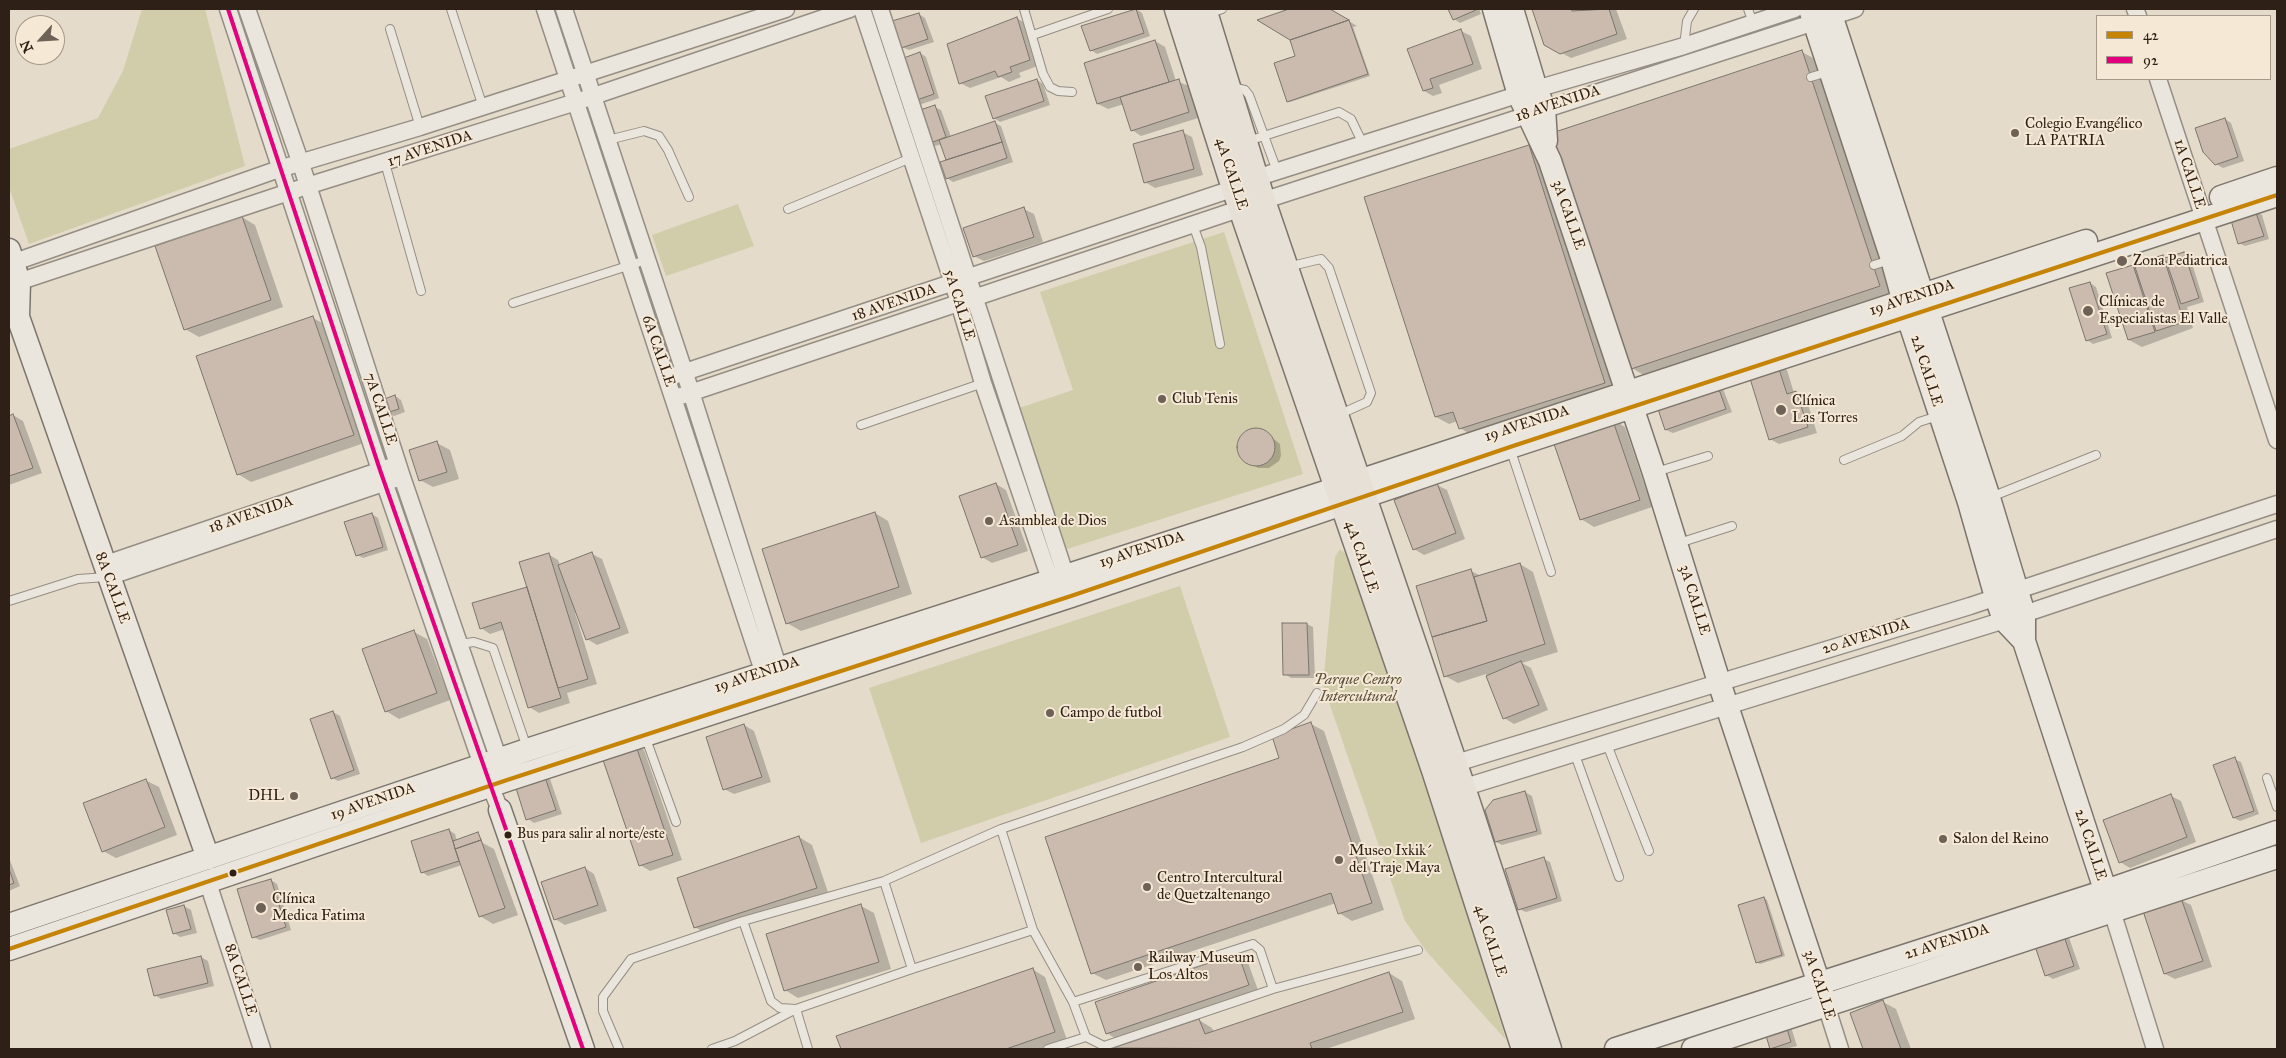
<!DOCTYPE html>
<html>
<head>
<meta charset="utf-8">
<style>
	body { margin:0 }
	#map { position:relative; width:2286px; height:1058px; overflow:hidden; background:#e5dbcb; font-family:"IM FELL Great Primer",serif }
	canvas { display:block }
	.frame { position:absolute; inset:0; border:10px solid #2e2016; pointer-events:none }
	.legend { position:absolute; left:2096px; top:15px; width:175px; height:65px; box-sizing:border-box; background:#f5e9d6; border:1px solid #a59989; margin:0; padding:6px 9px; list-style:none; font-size:15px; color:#2e2016 }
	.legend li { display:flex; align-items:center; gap:10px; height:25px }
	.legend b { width:25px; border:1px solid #a59989 }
	.north { position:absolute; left:15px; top:15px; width:50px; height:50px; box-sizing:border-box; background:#f5e9d6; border:1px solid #a59989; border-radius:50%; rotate:244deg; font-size:14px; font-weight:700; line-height:20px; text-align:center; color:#2e2016 }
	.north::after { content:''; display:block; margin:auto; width:18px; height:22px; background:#6e6155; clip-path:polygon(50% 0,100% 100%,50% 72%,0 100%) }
</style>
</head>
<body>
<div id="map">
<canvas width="2286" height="1058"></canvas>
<div class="frame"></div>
<ul class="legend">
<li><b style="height:6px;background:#c58406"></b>42</li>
<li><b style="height:6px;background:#e5007d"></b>92</li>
</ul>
<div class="north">N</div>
</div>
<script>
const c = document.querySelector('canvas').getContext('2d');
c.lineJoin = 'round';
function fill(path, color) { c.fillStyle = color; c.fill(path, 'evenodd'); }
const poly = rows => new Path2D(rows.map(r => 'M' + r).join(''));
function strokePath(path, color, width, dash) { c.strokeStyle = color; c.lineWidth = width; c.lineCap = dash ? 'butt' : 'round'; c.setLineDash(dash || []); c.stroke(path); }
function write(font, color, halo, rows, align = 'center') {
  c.font = font + ' "IM FELL Great Primer",serif'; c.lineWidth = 4; c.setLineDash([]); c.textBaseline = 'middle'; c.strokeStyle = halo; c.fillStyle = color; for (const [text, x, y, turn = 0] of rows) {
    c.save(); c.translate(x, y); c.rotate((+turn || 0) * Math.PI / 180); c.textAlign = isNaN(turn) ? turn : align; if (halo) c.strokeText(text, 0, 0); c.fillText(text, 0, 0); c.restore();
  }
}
fill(poly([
	[142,9,205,9,245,166,29,244,9,187,9,149,98,118,123,71],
	[738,204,754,246,666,276,652,235],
	[1224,232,1303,474,1067,549,1019,408,1073,390,1040,292],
	[1340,549,1347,555,1440,825,1506,1040,1427,952,1405,921,1323,685,1335,557],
	[1180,586,1230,737,921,843,869,688]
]), '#d1cca9');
fill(poly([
	[1136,9,1142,13,1150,36,1097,54,1091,50],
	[1293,9,1329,9,1357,26,1353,27,1370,76,1290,102,1288,101,1297,57,1291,39,1260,20],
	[1449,9,1479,9,1481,14,1460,23,1454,19],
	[1533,9,1616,9,1627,39,1571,58,1545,44],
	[919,14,925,18,934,42,909,50,902,47],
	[1017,18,1026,24,1040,65,1019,73,1021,77,1009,82,1001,77,970,88,960,83],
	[1461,31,1471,36,1482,69,1439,85,1442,93,1433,96,1424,91,1409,50],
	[1155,41,1165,47,1176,81,1189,86,1198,118,1141,136,1132,130,1124,104,1108,109,1098,104],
	[1802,52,1815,59,1893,293,1645,376,1632,368],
	[920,53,926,57,939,98,922,104,915,100],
	[1037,80,1043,84,1050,105,1000,122,994,118],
	[934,107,941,110,951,137,995,123,1001,126,1013,162,953,182,947,178,948,161,942,144,935,146,929,143],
	[2225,119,2231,123,2244,161,2223,168,2216,164],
	[1182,132,1192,137,1203,175,1155,188,1145,182],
	[1529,147,1542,154,1617,390,1473,436,1460,428,1458,421,1449,424,1436,417],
	[1024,209,1034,214,1043,242,984,261,974,256],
	[2255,211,2262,215,2269,239,2245,246,2239,243],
	[242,217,255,225,283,307,199,337,185,329],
	[2184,254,2190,257,2204,302,2187,307,2193,328,2142,347,2129,340,2133,266,2137,269,2163,257,2167,259],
	[2090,283,2096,287,2112,338,2093,344,2087,340],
	[313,318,326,325,367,442,251,482,238,474],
	[1777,364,1787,370,1794,393,1806,398,1817,433,1779,444,1770,439],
	[1717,385,1723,389,1732,412,1673,433,1666,430,1658,406],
	[395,396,401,400,405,412,394,416,387,413],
	[13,415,23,421,42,473,9,485,9,417],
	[1612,419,1625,427,1652,507,1594,527,1581,519],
	[1253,430,1265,432,1280,444,1281,456,1279,461,1269,468,1258,468,1241,457,1239,446,1243,435],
	[437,443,450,450,459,479,433,487,420,480],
	[996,484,1006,490,1028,551,992,563,982,557],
	[1437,485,1447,490,1465,539,1424,555,1414,549],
	[875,513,888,521,912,594,801,631,787,623],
	[372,514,378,518,388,550,363,558,357,555],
	[548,554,558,560,560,565,592,554,602,559,629,633,597,645,587,639,577,612,575,613,597,684,567,693,570,703,539,713,529,707,505,629,490,634,481,628,529,588],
	[1520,564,1533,572,1558,652,1522,663,1531,668,1548,710,1514,724,1504,718,1486,674,1458,683,1445,676,1471,571,1481,576],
	[1283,624,1307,624,1313,627,1315,678,1291,678,1285,674],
	[414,632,427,639,450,700,399,719,386,711],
	[333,712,340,716,360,774,338,781,332,778,311,720],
	[1311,724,1324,731,1384,910,1352,921,1339,913,1336,903,1106,980,1092,973],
	[744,725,754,731,771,782,734,794,724,789],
	[635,744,644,750,682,860,650,871,640,865],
	[2234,759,2241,762,2259,814,2240,821,2234,818],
	[549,776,562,814,534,823,528,819,517,788],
	[145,780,159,787,177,835,116,858,103,851],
	[1525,792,1532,796,1542,834,1502,845,1496,842],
	[2171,796,2181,801,2196,842,2130,868,2120,862],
	[449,830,455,834,457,841,478,833,483,843,494,849,518,915,493,924,480,916,462,865,428,876,422,872],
	[799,837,812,845,829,895,708,935,695,927],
	[9,858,20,886,9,891],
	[1544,859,1550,862,1562,901,1526,912,1519,909],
	[585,868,594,874,607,911,565,925,555,919],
	[271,880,277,884,291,930,260,940,253,937],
	[1764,898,1767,900,1785,956,1760,964,1757,962],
	[2181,900,2191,905,2212,967,2175,979,2165,974],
	[184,906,191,910,197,933,180,937,174,933],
	[861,906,874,913,891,969,798,998,785,990],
	[2061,931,2068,935,2080,969,2053,979,2046,975],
	[1238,955,1247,960,1258,990,1116,1039,1107,1033],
	[201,957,208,961,214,986,161,999,155,995],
	[1032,969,1045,977,1067,1040,1040,1049,842,1049,838,1036],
	[1389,973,1402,981,1415,1019,1326,1049,1114,1049,1199,1020,1212,1028,1214,1032],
	[1883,1002,1896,1009,1911,1049,1865,1049,1851,1013],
	[1791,1027,1797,1046,1785,1049,1771,1048,1765,1029]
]), '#0003');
const building = poly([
	[1136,9,1144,33,1090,51,1081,26,1136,9],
	[1289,9,1330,9,1349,20,1290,40,1257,20,1289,9],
	[1448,9,1475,9,1476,10,1453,20,1448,9],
	[1532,9,1571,9,1572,11,1609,9,1617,34,1560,54,1544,45,1532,9],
	[919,13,928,39,901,48,892,21,919,13],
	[1017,17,1030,60,1010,67,1012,72,998,77,995,71,959,84,947,44,1017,17],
	[1349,20,1368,74,1287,102,1274,63,1295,56,1290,40,1349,20],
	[1461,29,1473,64,1430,79,1433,88,1423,91,1407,49,1461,29],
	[1155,40,1169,82,1097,104,1084,63,1155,40],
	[1802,50,1880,286,1631,369,1552,133,1802,50],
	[920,52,934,94,914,101,901,59,920,52],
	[1037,79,1044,101,993,119,985,96,1037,79],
	[1179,79,1189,112,1131,131,1120,97,1179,79],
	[935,105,946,137,928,144,917,111,935,105],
	[2225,118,2238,157,2215,165,2203,152,2195,128,2225,118],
	[995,121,1002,142,946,160,939,140,995,121],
	[1183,130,1194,169,1144,183,1133,144,1183,130],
	[1002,142,1007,158,946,179,940,162,1002,142],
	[1529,145,1605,383,1459,429,1453,412,1435,417,1364,197,1529,145],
	[1024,207,1034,237,973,257,963,228,1024,207],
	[2255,210,2264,236,2238,244,2230,217,2255,210],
	[242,216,271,300,184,330,155,246,242,216],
	[2184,252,2199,298,2181,304,2165,258,2184,252],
	[2163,255,2184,322,2156,331,2134,264,2163,255],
	[2133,265,2155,332,2128,340,2106,273,2133,265],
	[2090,282,2107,334,2086,341,2069,288,2090,282],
	[313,316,354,435,237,475,196,356,313,316],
	[1777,363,1787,394,1796,391,1808,427,1769,440,1748,372,1777,363],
	[1717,384,1726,409,1665,430,1657,406,1717,384],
	[395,395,399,409,386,413,382,400,395,395],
	[13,414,33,468,9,476,9,416,13,414],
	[1612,418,1640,500,1580,520,1552,438,1612,418],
	'1237 447a19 19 0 1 1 38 0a19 19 0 1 1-38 0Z',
	[437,441,447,472,419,481,409,450,437,441],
	[996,483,1018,545,981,558,959,496,996,483],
	[1437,483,1456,533,1413,550,1394,500,1437,483],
	[875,512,899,587,786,624,762,549,875,512],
	[372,513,383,547,356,556,344,522,372,513],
	[592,552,620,628,586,640,558,565,592,552],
	[549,553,588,679,558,688,519,562,549,553],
	[1520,563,1545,644,1444,677,1432,637,1487,621,1474,577,1520,563],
	[1471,569,1487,621,1432,637,1416,586,1471,569],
	[527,587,561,698,528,708,501,622,480,629,472,603,527,587],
	[1282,623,1307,623,1309,675,1283,675,1282,623],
	[414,630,437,693,385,712,362,649,414,630],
	[1521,661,1539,705,1503,719,1486,676,1521,661],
	[333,711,354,770,331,779,310,719,333,711],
	[1311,722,1372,903,1338,914,1331,893,1091,974,1045,837,1279,758,1272,736,1311,722],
	[744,724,762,777,723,790,706,737,744,724],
	[635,743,673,855,639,866,601,754,635,743],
	[2235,757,2254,811,2233,818,2213,765,2235,757],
	[543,771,556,810,526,820,516,788,543,771],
	[146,779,165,827,102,852,83,803,146,779],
	[1525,791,1537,831,1495,842,1485,810,1493,800,1525,791],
	[2171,794,2187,837,2119,863,2103,820,2171,794],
	[449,829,459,861,421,873,411,841,449,829],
	[478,832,481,840,455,849,453,841,478,832],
	[799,836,817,888,694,928,677,878,799,836],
	[481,840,505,908,479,917,455,849,481,840],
	[1544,857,1557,898,1518,910,1505,869,1544,857],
	[585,867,598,905,554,920,541,882,585,867],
	[9,869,14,883,9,885,9,869],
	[271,879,286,927,252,938,237,889,271,879],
	[1764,897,1782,955,1756,963,1738,905,1764,897],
	[2181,898,2203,961,2164,974,2143,911,2181,898],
	[861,904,879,962,784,991,766,934,861,904],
	[184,905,191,929,173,934,166,910,184,905],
	[2062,930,2074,966,2045,976,2033,940,2062,930],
	[1238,953,1249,985,1106,1034,1095,1002,1238,953],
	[201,956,208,983,154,996,147,969,201,956],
	[1033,968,1055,1032,1006,1049,841,1049,836,1036,1033,968],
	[1389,972,1403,1012,1310,1043,1312,1049,1113,1048,1199,1019,1205,1034,1389,972],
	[1883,1000,1901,1049,1863,1049,1850,1013,1883,1000],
	[1785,1022,1791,1042,1770,1049,1764,1029,1785,1022]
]);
fill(building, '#cbbbaf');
strokePath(building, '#7c756c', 1);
const lane = poly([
	[451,9,483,107],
	[1024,9,1043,74,1050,87,1058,91,1072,92],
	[1748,9,1753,23],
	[1208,14,1222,9],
	[390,29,420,127],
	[1033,35,1108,9],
	[1684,46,1687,21,1694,9],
	[1811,77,1828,72],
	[1231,87,1245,90,1249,95,1277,171],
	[608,140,644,131,659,136,668,150,689,197],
	[1248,141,1339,112,1351,119,1363,144],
	[385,163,421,291],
	[788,209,911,158],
	[1193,225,1201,247,1220,344],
	[1874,265,1890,260],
	[1287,267,1321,259,1329,268,1371,393,1367,402,1338,415],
	[513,303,646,260],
	[861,425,983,383],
	[1510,448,1551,572],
	[1844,460,1902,436,1919,422,1938,416],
	[1656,472,1708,456],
	[1991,497,2096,455],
	[1679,543,1732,526],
	[9,601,78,579,106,577],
	[459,644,474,642,493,648,527,748],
	[645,736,676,822],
	[1606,742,1649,851],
	[1574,752,1619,877],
	[2267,778,2277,807],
	[743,921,771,1001,780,1008,796,1009,808,1049],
	[1033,930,1073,1002,1086,1037],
	[912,969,1033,930,1001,829],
	[1073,1002,1253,944,1260,950,1273,989],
	[619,1049,603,1011,603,997,631,959,743,921,884,881,1001,829,1243,747,1284,729,1304,715,1317,693],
	[712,1049,735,1041,796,1009,912,969,884,881],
	[1048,1049,1086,1037,1104,1046,1273,989,1418,950]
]);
const street = poly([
	[228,9,380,470,482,765,500,810],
	[247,9,301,164,402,477,502,769],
	[545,9,767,683],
	[564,9,691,392,782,679],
	[862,9,953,283,983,383,1054,591],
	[880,9,1069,586],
	[2135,9,2138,16],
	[2158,79,2277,440],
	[1256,178,1536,89,1684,46,1795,9],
	[1262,201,1855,9],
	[9,264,279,169,420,127,786,9],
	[9,285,307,186,576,102,850,9],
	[673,376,1235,188],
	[681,396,1242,208],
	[103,565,390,467],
	[108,577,395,479],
	[1453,764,1970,606,2277,504],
	[1462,788,2024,614,2277,529],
	[208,883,262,1049],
	[2112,911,2155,1049],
	[1826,1005,1840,1049]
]);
const secondary = poly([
	[1494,9,1519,95,1550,161,1654,473,1719,682,1826,1005],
	[1512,9,1536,89,1544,108,1546,141],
	[1810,9,1892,259,1908,317,1969,502,1996,597,2004,620,2024,641],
	[1829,9,1989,498,2024,614,2024,641,2112,911],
	[2221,197,2277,178],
	[9,250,19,282,18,317],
	[9,301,18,317,208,858],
	[500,810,583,1049],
	[9,925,527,750,1338,488,2086,241],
	[9,949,507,780,1071,596,1510,447,2277,195],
	[1616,1049,2106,891,2277,832],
	[1693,1049,2277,857]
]);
const primary = poly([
	[1178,9,1235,188,1435,770,1525,1049],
	[1203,9,1262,201,1462,788,1548,1049]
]);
strokePath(lane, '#958e84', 10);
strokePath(street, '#958e84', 19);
strokePath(secondary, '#7c756c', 25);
strokePath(primary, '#7c756c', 29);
strokePath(lane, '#eae5dd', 8);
strokePath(street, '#eae5dd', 16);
strokePath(secondary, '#eae5dd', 22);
strokePath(primary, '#e7e0d7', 26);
strokePath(poly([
	[9,949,507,780,1071,596,1510,447,2277,195]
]), '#c58406', 4);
strokePath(poly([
	[228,9,380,470,583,1049]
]), '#e5007d', 4);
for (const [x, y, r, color] of [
	[2015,133,5,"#6e6155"],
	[2122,261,6,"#6e6155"],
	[2088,311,6,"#6e6155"],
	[1162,399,5,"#6e6155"],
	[1781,410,6,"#6e6155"],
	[989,521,5,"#6e6155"],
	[1050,713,5,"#6e6155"],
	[294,796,5,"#6e6155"],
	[508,835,4.5,"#2e2016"],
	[1943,839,5,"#6e6155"],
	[1339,860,5,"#6e6155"],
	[233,873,4.5,"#2e2016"],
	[1147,887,5,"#6e6155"],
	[261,908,6,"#6e6155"],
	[1138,967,5,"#6e6155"]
]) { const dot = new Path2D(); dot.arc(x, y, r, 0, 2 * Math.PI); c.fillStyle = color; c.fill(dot); strokePath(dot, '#f5e9d6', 2); }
write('14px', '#2e2016', '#f5e9d6', [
	["Bus para salir al norte/este",517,835]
], 'left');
write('15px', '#2e2016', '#f5e9d6', [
	["18 AVENIDA",1558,104,-18],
	["17 AVENIDA",430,149,-18],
	["4A CALLE",1231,174,72],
	["1A CALLE",2189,174,72],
	["3A CALLE",1568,215,71],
	["19 AVENIDA",1912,298,-18],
	["18 AVENIDA",894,303,-19],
	["5A CALLE",959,305,73],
	["6A CALLE",658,351,71],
	["2A CALLE",1926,371,72],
	["7A CALLE",380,409,72],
	["19 AVENIDA",1527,424,-18],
	["18 AVENIDA",251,515,-19],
	["19 AVENIDA",1142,550,-18],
	["4A CALLE",1361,557,71],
	["8A CALLE",112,588,70],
	["3A CALLE",1694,600,73],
	["20 AVENIDA",1866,637,-17],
	["19 AVENIDA",757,675,-18],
	["19 AVENIDA",373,802,-19],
	["2A CALLE",2090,845,72],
	["4A CALLE",1490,941,72],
	["21 AVENIDA",1947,942,-18],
	["8A CALLE",240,980,72],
	["3A CALLE",1819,985,72]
]);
write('15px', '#2e2016', '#f5e9d6', [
	["Colegio Evangélico",2025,124],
	["LA PATRIA",2025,141],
	["Zona Pediatrica",2133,261],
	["Clínicas de",2099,302],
	["Especialistas El Valle",2099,319],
	["Club Tenis",1172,399],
	["Clínica",1792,401],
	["Las Torres",1792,418],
	["Asamblea de Dios",999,521],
	["Campo de futbol",1060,713],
	["DHL",284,796,"right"],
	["Salon del Reino",1953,839],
	["Museo Ixkik´",1349,851],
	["del Traje Maya",1349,868],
	["Centro Intercultural",1157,878],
	["de Quetzaltenango",1157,895],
	["Clínica",272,899],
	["Medica Fatima",272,916],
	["Railway Museum",1148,958],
	["Los Altos",1148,975]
], 'left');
write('italic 15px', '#5a503a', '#f5e9d6', [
	["Parque Centro",1358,680],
	["Intercultural",1358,697]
]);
</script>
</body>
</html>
